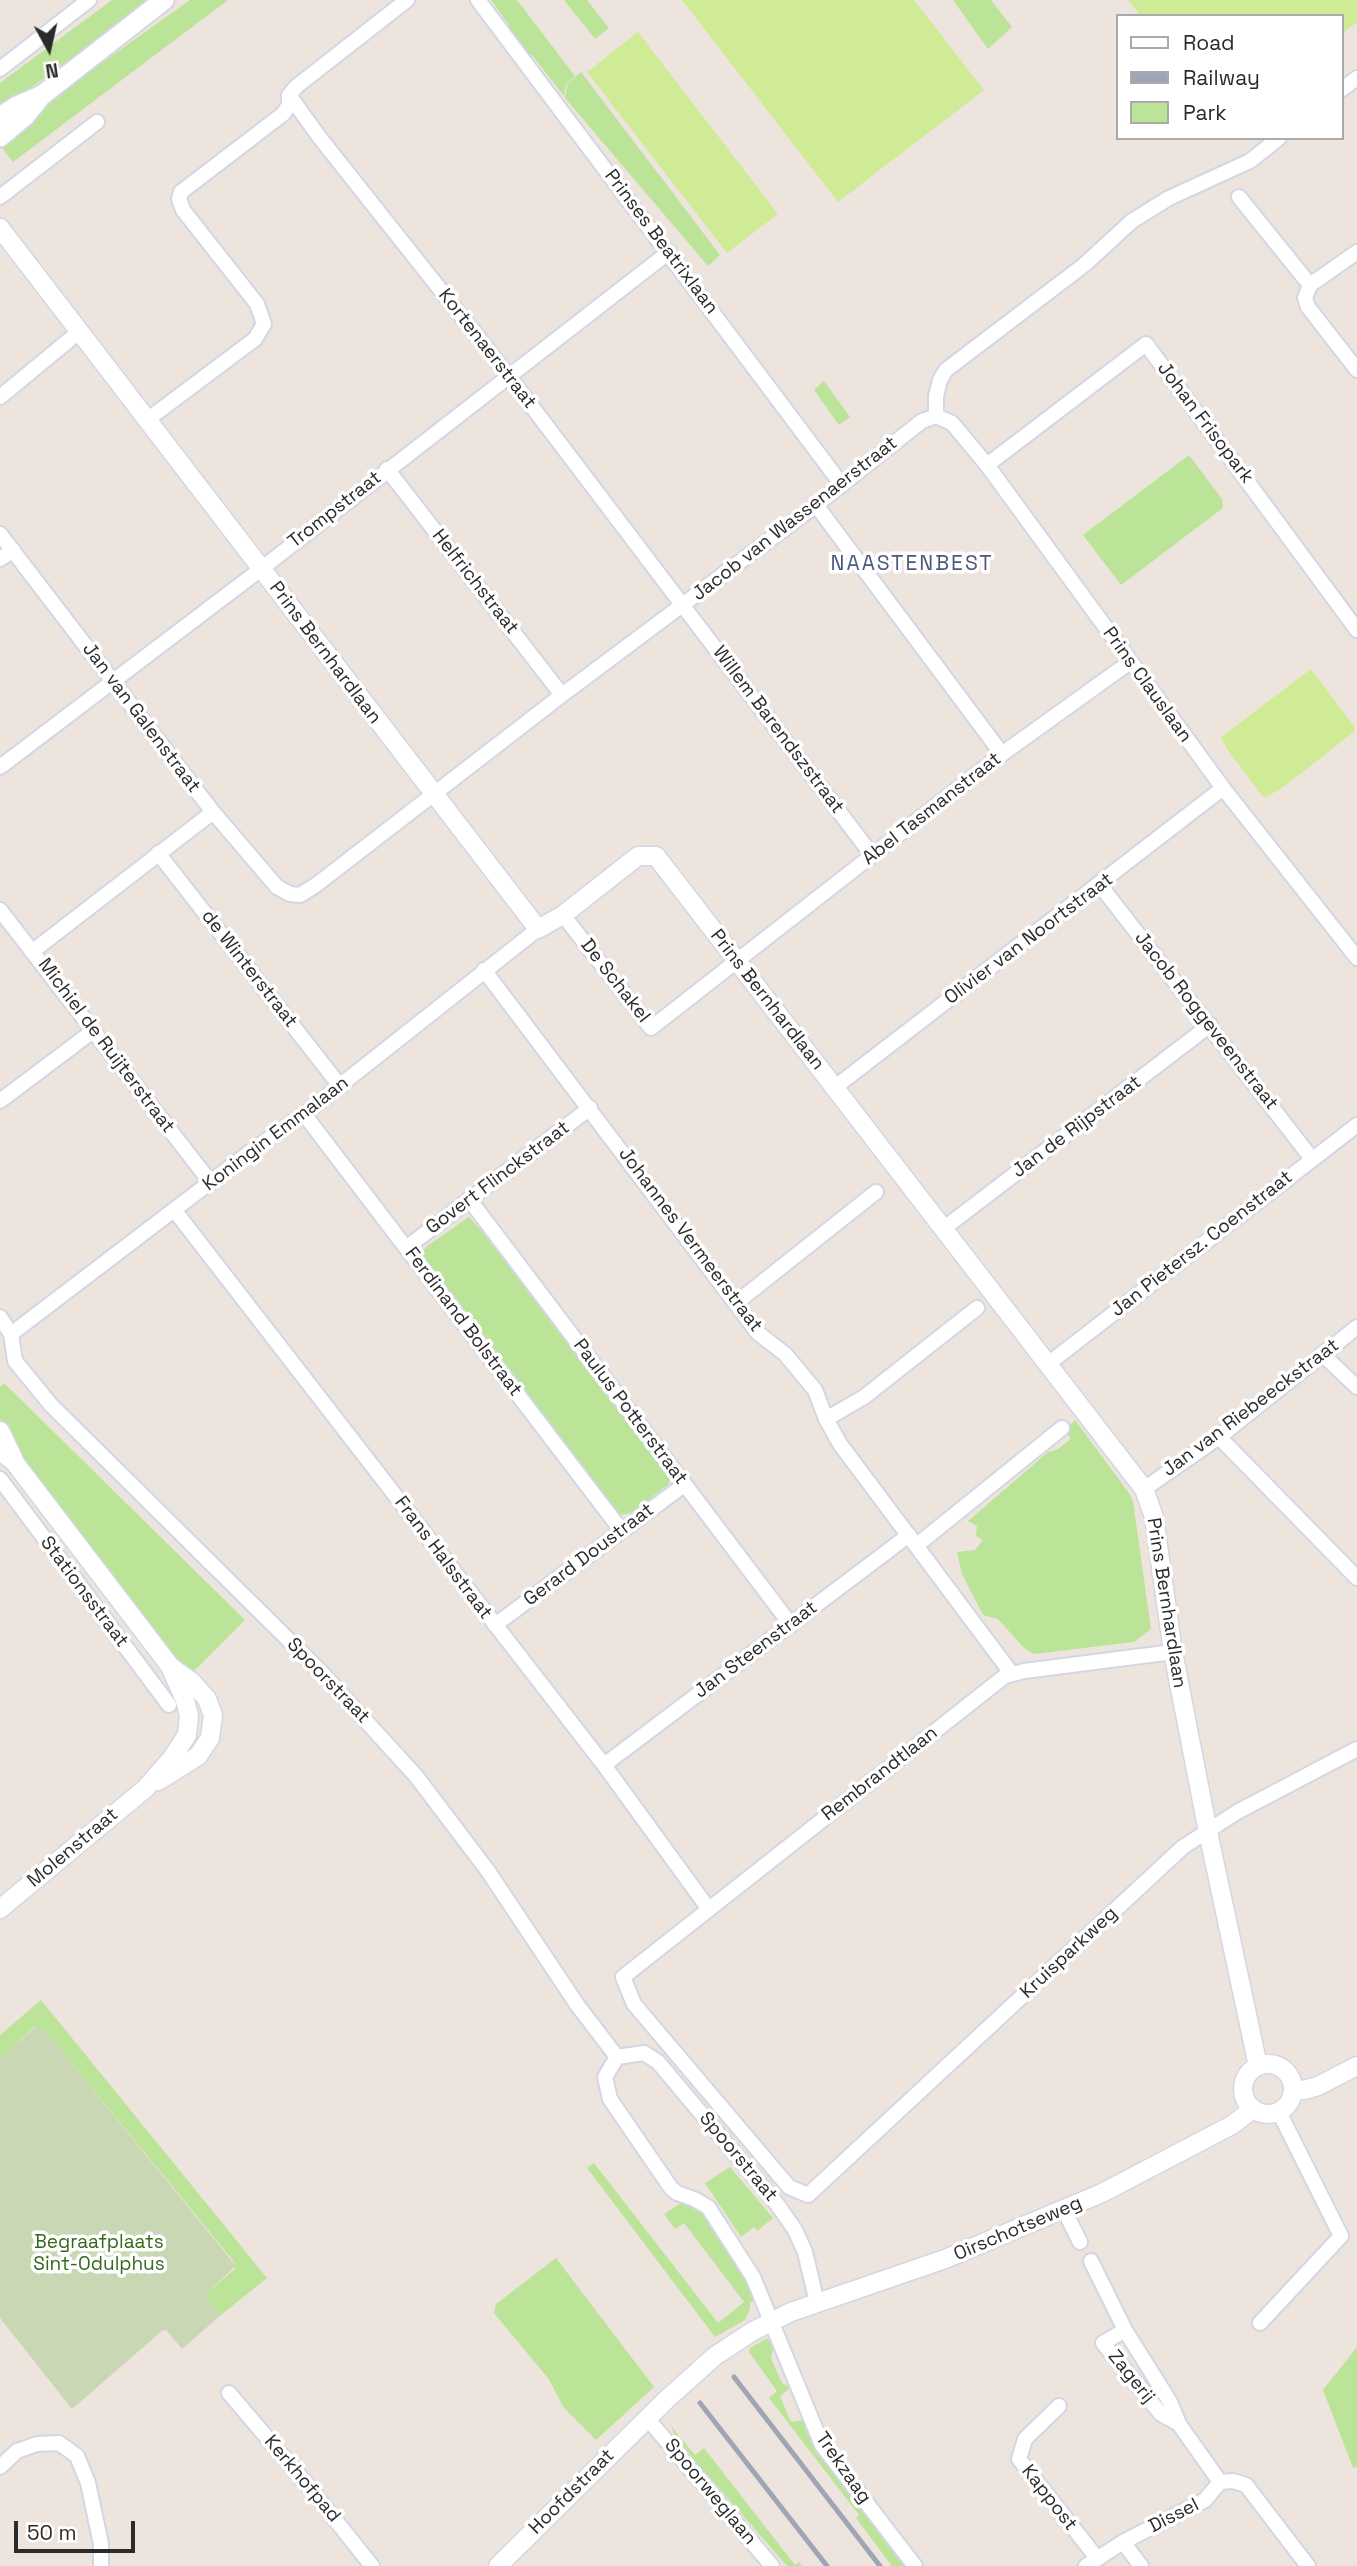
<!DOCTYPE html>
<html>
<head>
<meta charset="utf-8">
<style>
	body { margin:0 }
	#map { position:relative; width:1357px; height:2566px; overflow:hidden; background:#ede4dd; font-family:"Space Grotesk",sans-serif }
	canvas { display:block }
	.legend { position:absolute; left:1116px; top:14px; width:228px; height:126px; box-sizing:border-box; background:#fff; border:2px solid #aaa; margin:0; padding:9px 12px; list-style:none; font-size:21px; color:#2b2b2b }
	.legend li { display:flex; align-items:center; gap:14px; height:35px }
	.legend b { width:35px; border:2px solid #aaa }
	.north { position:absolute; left:14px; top:14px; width:70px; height:70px; -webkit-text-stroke:5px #fff; paint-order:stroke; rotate:172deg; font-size:19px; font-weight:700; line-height:28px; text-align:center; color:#2b2b2b }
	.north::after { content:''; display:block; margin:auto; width:24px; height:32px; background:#2b2b2b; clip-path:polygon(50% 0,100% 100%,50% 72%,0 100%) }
	.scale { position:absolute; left:14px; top:2521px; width:121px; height:32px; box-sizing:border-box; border:4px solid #2b2b2b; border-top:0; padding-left:9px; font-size:21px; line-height:24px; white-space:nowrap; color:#2b2b2b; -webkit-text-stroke:5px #fff; paint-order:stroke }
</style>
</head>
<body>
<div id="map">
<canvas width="1357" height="2566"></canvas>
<ul class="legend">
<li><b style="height:9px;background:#fff"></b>Road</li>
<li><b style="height:9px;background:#a0a5b5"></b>Railway</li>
<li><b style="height:19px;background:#bbe499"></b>Park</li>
</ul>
<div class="north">N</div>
<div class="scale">50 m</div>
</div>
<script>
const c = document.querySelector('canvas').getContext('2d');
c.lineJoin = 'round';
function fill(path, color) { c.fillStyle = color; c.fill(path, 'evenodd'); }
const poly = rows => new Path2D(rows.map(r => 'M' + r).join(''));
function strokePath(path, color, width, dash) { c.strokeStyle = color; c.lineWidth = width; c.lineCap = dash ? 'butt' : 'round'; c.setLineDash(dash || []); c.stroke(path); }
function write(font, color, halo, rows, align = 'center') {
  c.font = font + ' "Space Grotesk",sans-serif'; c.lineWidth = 7; c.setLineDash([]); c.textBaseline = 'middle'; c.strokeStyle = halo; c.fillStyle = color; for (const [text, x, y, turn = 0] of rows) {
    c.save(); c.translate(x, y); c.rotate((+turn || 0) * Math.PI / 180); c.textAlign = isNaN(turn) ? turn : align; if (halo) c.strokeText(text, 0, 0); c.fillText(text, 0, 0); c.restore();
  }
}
fill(poly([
	[112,0,153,0,0,110,0,83],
	[190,0,228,0,13,162,0,145,86,74],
	[491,0,517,0,575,76,566,84,564,96,532,55,525,54,509,32,509,25],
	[564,0,587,0,609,28,595,39],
	[953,0,991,0,1012,27,988,49],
	[581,72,720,255,708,266,565,98,567,84],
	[824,381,850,417,839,425,814,390],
	[1189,455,1222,499,1223,508,1121,585,1083,535],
	[469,1217,480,1229,670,1476,669,1484,631,1513,620,1515,423,1259,421,1252,430,1244],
	[4,1383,245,1620,191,1674,166,1649,25,1461,0,1419,0,1387],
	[1075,1420,1129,1493,1133,1501,1151,1629,1134,1642,1034,1654,1024,1648,998,1619,983,1615,962,1574,957,1552,975,1550,983,1540,976,1536,977,1526,968,1521,1048,1452,1058,1449,1071,1439,1065,1430],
	[41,2000,267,2278,221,2315,204,2295,235,2269,235,2263,46,2032,36,2026,0,2058,0,2035],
	[594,2163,718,2323,744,2302,684,2223,675,2229,664,2214,681,2203,696,2207,702,2212,747,2280,755,2301,750,2302,750,2309,745,2320,715,2337,587,2168],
	[730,2167,773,2218,757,2231,754,2227,741,2237,705,2183],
	[556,2258,654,2387,596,2440,564,2408,548,2378,494,2313,496,2304],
	[768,2338,773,2349,771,2358,782,2383,790,2388,780,2396,790,2420,793,2422,804,2420,819,2452,908,2566,892,2566,856,2518,859,2515,769,2398,777,2391,749,2352,751,2347],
	[1357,2347,1357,2467,1353,2468,1323,2390],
	[671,2426,695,2455,704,2448,795,2565,799,2562,802,2566,787,2566,695,2461,675,2436]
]), '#bbe499');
fill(poly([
	[37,2026,46,2032,236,2266,204,2295,221,2315,182,2349,166,2330,162,2331,72,2409,0,2318,0,2058]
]), '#c9d7b4');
fill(poly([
	[682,0,914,0,984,90,838,202],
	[1128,0,1357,0,1357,22,1341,35,1341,16,1141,16],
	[638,32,778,214,727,253,587,72],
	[1311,669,1353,725,1355,731,1282,788,1264,798,1227,749,1221,737]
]), '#d0eb95');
const minor = poly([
	[478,0,842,485],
	[0,69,89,0],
	[1341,90,1357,78],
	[289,95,320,138,508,375,872,855],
	[0,197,97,122],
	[1239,197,1310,285],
	[1357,252,1310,285,1305,298,1308,307,1357,370],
	[0,397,80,331],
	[936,416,952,423,987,465,1223,788,1357,958],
	[147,420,255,339,264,324,257,304,183,210,179,199,181,192,283,114,289,105,289,95,297,86,407,0],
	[987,465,1146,344,1357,630],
	[387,469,562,695],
	[816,505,1002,754],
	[0,534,213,812,277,887,290,894,300,895,316,885,562,695,816,505,922,421,936,416,936,396,940,380,946,370,1084,265,1132,221,1169,198,1250,161,1279,138],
	[0,559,13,550],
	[0,767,261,569,669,252],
	[158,853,340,1086],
	[1100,885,1312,1159],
	[0,910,211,1183],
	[563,915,651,1028,1002,754,1130,662],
	[33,951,213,812],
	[484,970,758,1333,785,1354,815,1390,826,1419,840,1444,1012,1674],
	[834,1088,1223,788],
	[0,1101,93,1031],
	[304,1114,621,1530],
	[469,1199,791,1625],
	[175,1211,604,1765,708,1908],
	[943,1229,1210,1025],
	[406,1248,590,1108],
	[736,1303,876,1192],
	[0,1317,11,1334],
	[11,1334,15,1361,51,1405,323,1674,416,1776,488,1871,578,2006,617,2057],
	[11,1334,250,1152,304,1114,538,929],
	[1322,1354,1357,1387],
	[1048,1364,1357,1125],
	[826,1419,864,1397,977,1308],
	[1219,1437,1357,1578],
	[0,1479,169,1705],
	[1144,1489,1219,1437,1357,1327],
	[917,1545,1062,1428],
	[495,1625,684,1485],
	[1173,1652,1024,1671,1005,1676,623,1977,634,2004,789,2187,808,2195,1183,1847,1237,1812,1357,1749],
	[604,1765,909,1535],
	[1064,2210,1080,2242],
	[1091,2261,1125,2330,1170,2402,1179,2424,1220,2482],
	[817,2303,805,2252,795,2230,777,2204,658,2062,644,2053,617,2057,605,2077,610,2099,671,2188,677,2193,694,2199,708,2207,719,2224,753,2277,822,2445,915,2566],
	[1260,2323,1341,2236,1279,2112],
	[1125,2330,1103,2343,1161,2414,1179,2424],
	[229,2393,314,2493,372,2566],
	[1059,2406,1025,2439,1019,2459,1097,2558],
	[647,2418,772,2566],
	[0,2467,17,2451,37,2444,59,2443,77,2456,88,2483,101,2544,101,2566],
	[1123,2542,1141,2566],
	[1086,2566,1123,2542,1205,2500,1220,2482,1233,2481,1246,2485,1308,2566]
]);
const tertiary = poly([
	[0,228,538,929,563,915,638,856,656,856,1144,1489,1154,1517,1173,1652,1208,1832,1258,2066],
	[0,1431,14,1460],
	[0,1450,15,1463,170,1666,185,1700,189,1716,187,1735,172,1758,146,1788,0,1909],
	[158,1781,198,1756,210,1738,213,1715,207,1699,191,1681,171,1667],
	'1243 2089a25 25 0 1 1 50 0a25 25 0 1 1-50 0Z',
	[1293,2089,1304,2090,1318,2086,1357,2066],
	[498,2566,667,2399,715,2356,753,2331,791,2312,945,2259,1102,2193,1232,2125,1253,2109]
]);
const secondary = poly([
	[0,117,17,106,40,96],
	[0,137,25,116,41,96,164,0]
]);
strokePath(minor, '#d2d7e4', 18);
strokePath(tertiary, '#d2d7e4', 21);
strokePath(secondary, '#d2d7e4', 23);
strokePath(minor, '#fff', 14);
strokePath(tertiary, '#fff', 18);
strokePath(secondary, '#fff', 19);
strokePath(poly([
	[734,2377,880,2566],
	[700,2403,827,2566]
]), '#a0a5b5', 5);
write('19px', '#2b2b2b', '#fff', [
	["Prinses Beatrixlaan",661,242,53],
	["Kortenaerstraat",487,349,52],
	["Johan Frisopark",1205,423,53],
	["Trompstraat",335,510,-38],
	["Jacob van Wassenaerstraat",795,519,-38],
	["Helfrichstraat",475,582,52],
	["Prins Bernhardlaan",325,653,53],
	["Prins Clauslaan",1147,685,54],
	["Jan van Galenstraat",141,718,53],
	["Willem Barendszstraat",778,730,53],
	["Abel Tasmanstraat",932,809,-38],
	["Olivier van Noortstraat",1029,939,-37],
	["de Winterstraat",249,969,52],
	["De Schakel",615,981,52],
	["Prins Bernhardlaan",767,1000,52],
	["Jacob Roggeveenstraat",1206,1021,52],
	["Michiel de Ruijterstraat",106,1046,53],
	["Jan de Rijpstraat",1077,1127,-37],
	["Koningin Emmalaan",276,1134,-37],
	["Govert Flinckstraat",498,1178,-37],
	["Johannes Vermeerstraat",690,1240,53],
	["Jan Pietersz. Coenstraat",1202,1244,-38],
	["Ferdinand Bolstraat",463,1322,53],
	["Jan van Riebeeckstraat",1251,1408,-37],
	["Paulus Potterstraat",630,1412,53],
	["Gerard Doustraat",589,1555,-37],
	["Frans Halsstraat",443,1558,53],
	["Stationsstraat",84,1592,53],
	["Prins Bernhardlaan",1166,1603,81],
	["Jan Steenstraat",756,1650,-37],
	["Spoorstraat",328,1681,46],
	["Rembrandtlaan",880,1774,-38],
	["Molenstraat",73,1848,-40],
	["Kruisparkweg",1069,1953,-43],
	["Spoorstraat",738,2157,50],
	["Oirschotseweg",1018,2229,-23],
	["Zagerij",1131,2377,51],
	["Trekzaag",843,2468,55],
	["Kerkhofpad",302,2479,50],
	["Hoofdstraat",572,2492,-45],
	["Spoorweglaan",710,2492,50],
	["Kappost",1049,2498,52],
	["Dissel",1174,2516,-27]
]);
write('19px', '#33691a', '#fff', [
	["Begraafplaats",99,2243],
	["Sint-Odulphus",99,2265]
]);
c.letterSpacing = '2px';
write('21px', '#4b597c', '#fff', [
	["NAASTENBEST",912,564]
]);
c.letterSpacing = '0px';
</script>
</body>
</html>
